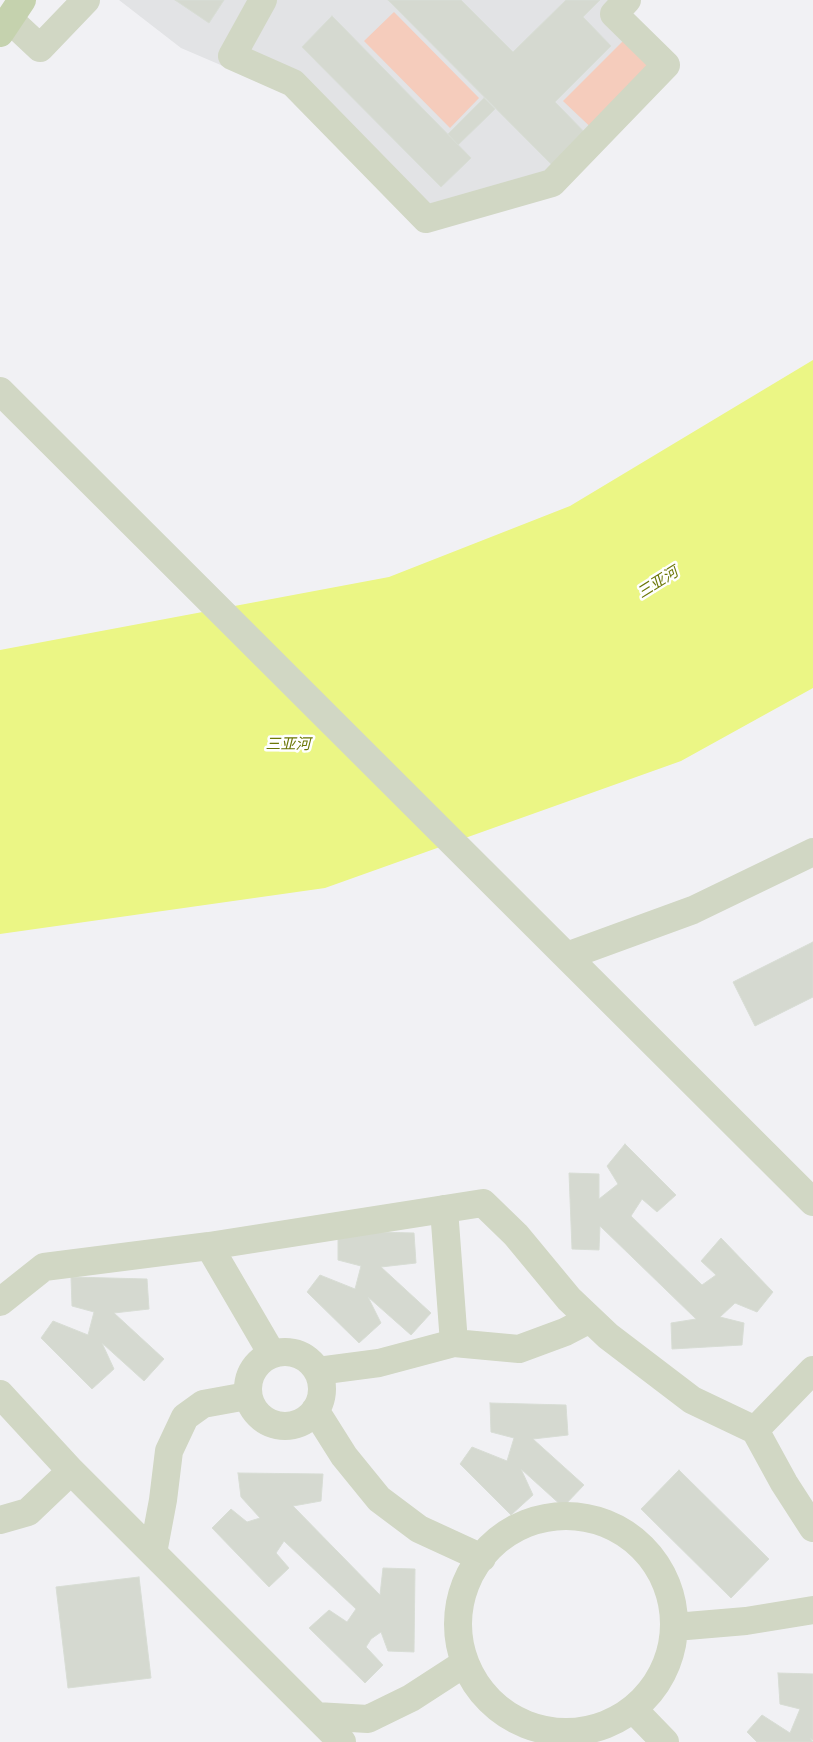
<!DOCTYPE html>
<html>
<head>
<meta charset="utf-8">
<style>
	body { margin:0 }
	canvas { display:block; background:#f1f1f4 }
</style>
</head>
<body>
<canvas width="813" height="1742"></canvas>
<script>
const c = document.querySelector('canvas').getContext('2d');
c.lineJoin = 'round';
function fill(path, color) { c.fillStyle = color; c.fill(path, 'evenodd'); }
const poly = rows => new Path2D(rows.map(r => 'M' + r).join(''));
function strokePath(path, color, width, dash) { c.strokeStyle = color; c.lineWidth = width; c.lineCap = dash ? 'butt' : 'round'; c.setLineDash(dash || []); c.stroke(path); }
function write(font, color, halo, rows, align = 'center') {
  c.font = font + ' Helvetica,"Noto Sans SC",sans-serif'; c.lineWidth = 5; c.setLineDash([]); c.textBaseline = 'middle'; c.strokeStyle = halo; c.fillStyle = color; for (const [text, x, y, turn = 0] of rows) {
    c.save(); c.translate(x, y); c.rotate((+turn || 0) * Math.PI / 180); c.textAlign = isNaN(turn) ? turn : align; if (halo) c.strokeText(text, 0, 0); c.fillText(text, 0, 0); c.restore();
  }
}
fill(poly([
	[119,0,633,0,621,12,674,65,552,190,426,227,293,96,181,48]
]), '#e2e3e5');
fill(poly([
	[394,12,479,98,450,128,364,41],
	[626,38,662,73,600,136,563,101]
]), '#f5ccbc');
fill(poly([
	[813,360,813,688,681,761,325,888,0,934,0,650,389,577,570,506]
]), '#ebf685');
const building = poly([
	[175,0,224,0,209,23,175,0],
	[388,0,461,0,513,52,566,0,600,0,583,17,611,46,555,102,592,140,559,172,388,0],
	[332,16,471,158,441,187,302,47,332,16],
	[484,98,495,109,458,145,448,134,484,98],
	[813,942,813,997,755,1026,733,982,813,942],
	[625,1144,676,1195,657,1212,642,1199,631,1216,702,1285,716,1275,701,1261,721,1238,773,1292,757,1312,735,1303,720,1317,744,1323,742,1345,672,1349,671,1323,696,1319,600,1226,599,1250,572,1249,569,1173,599,1174,599,1199,618,1184,607,1166,625,1144],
	[338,1231,414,1233,416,1263,381,1267,431,1313,411,1335,368,1297,381,1323,359,1343,307,1292,320,1275,355,1289,361,1266,338,1260,338,1231],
	[71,1277,147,1279,149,1309,114,1313,164,1359,144,1381,102,1343,114,1369,92,1389,41,1338,53,1321,88,1335,94,1312,72,1306,71,1277],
	[490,1403,566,1405,568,1435,533,1439,584,1485,563,1507,521,1469,533,1495,511,1515,460,1464,472,1447,507,1461,514,1438,491,1432,490,1403],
	[679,1470,769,1559,731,1598,641,1509,679,1470],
	[238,1473,323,1474,321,1501,293,1506,380,1595,383,1568,415,1569,414,1652,388,1651,381,1632,371,1639,366,1647,383,1665,365,1683,309,1628,329,1610,347,1622,356,1609,284,1541,276,1553,289,1568,269,1587,212,1528,231,1509,247,1522,260,1518,241,1497,238,1473],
	[139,1577,151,1678,68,1688,56,1587,139,1577],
	[778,1673,813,1674,813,1740,810,1738,813,1742,757,1742,747,1732,762,1715,790,1733,800,1709,780,1704,778,1673]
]);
fill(building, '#d5d9d0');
strokePath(building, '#d8ddd5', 1);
strokePath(poly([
	[263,0,232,56,293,83,426,219,552,183,666,65,614,14,627,0],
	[9,19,40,48,86,0],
	[0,391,813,1202],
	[567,956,693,910,813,852],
	[444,1209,454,1343],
	[209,1246,272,1354],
	[0,1302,44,1267,209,1246,483,1203,516,1235,569,1299,608,1336,692,1400,755,1430,784,1483,813,1528],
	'248 1389a37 37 0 1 1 74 0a37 37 0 1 1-74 0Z',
	[318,1371,379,1363,454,1343,519,1349,565,1332,590,1319],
	[0,1394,71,1471,342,1742],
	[315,1410,344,1456,379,1499,419,1529,482,1558],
	[755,1430,813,1370],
	'458 1624a108 108 0 1 1 216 0a108 108 0 1 1-216 0Z',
	[0,1520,28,1512,71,1471],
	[153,1553,163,1500,169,1451,185,1417,203,1404,247,1396],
	[675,1627,746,1621,813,1610],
	[633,1709,665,1742],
	[316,1716,368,1719,411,1698,465,1663]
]), '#d1d7c4', 28);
strokePath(poly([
	[0,33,22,0]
]), '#c5d2ae', 28);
write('italic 15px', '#6c7707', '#fff', [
	["三亚河",658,583,-32],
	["三亚河",288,745]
]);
</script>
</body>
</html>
